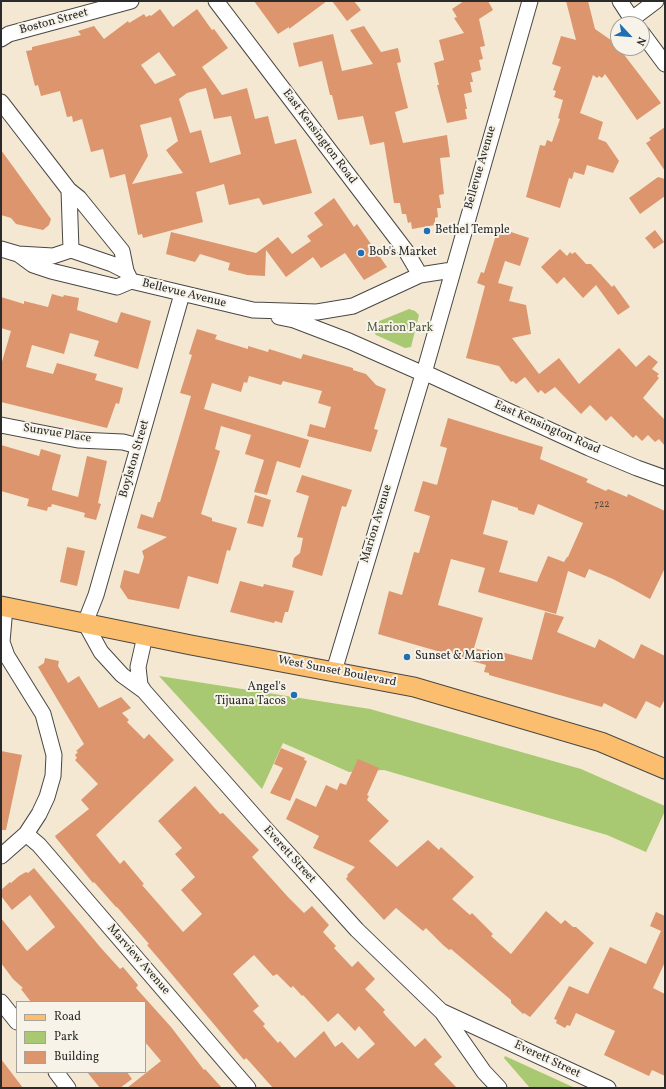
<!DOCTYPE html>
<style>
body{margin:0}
#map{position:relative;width:666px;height:1089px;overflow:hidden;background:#f4e8d3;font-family:Vollkorn,serif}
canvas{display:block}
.frame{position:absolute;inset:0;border:2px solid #2b2b2b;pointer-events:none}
.legend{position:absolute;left:16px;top:1001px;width:130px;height:72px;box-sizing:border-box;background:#f7f3e8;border:1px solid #a5a39c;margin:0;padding:5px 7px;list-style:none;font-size:12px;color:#2b2b2b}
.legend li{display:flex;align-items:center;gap:8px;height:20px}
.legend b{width:20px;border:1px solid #a5a39c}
.north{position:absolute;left:610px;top:16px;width:40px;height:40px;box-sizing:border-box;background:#f7f3e8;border:1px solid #a5a39c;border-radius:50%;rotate:116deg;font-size:11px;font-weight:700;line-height:16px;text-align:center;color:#2b2b2b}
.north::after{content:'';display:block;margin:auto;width:14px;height:18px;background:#1f6fb2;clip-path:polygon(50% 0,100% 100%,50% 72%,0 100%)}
</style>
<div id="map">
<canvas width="666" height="1089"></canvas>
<div class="frame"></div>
<ul class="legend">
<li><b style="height:5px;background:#fbbe6e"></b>Road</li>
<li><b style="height:11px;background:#a8c871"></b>Park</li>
<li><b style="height:11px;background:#dc956d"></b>Building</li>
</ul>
<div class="north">N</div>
</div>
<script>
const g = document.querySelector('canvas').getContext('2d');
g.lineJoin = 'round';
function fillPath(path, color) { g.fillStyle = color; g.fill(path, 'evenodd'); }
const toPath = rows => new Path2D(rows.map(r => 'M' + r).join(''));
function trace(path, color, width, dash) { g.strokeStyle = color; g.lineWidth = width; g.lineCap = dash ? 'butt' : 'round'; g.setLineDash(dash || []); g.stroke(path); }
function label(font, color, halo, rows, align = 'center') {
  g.font = font + ' Vollkorn,serif'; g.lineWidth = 4; g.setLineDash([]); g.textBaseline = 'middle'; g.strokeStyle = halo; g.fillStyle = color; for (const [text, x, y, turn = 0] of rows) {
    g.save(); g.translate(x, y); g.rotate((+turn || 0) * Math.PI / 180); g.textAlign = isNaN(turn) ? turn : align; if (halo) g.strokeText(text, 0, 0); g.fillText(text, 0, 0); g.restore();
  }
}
const green = toPath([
 [409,309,415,311,419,315,411,347,405,348,376,335,373,330,377,322],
 [159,676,370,709,581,769,665,806,665,811,646,852,607,835,384,770,349,772,283,743,262,789],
 [505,1056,575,1088,530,1088,504,1058]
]);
const building = toPath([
 [254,1,327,1,289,29,289,27,278,34],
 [332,1,354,1,361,10,347,21],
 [464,1,488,1,493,10,479,19,485,46,480,47,483,59,479,60,481,70,471,73,473,82,470,82,472,92,464,94,467,109,465,109,467,119,447,123,437,85,439,85,434,63,444,60,439,40,464,33,454,18,457,17,452,9],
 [566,1,588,1,595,29,618,45,618,48,624,49,622,52,661,103,637,120,605,74,602,78,599,76,597,78,593,75,580,113,603,122,598,139,606,142,619,161,613,173,587,165,584,175,574,172,572,179,569,178,560,208,526,197,540,145,545,146,547,140,552,142,560,119,558,118,563,100,554,97,556,91,553,90,561,67,552,64,561,36,576,40],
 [160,9,173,27,197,9,212,30,214,29,228,48,202,67,222,95,247,88,255,119,268,116,275,144,296,139,312,193,263,205,259,198,229,205,224,184,196,192,203,222,143,238,142,234,138,235,125,174,110,178,103,149,91,152,82,119,73,122,72,116,67,117,60,91,41,96,38,85,35,86,26,51,32,50,32,47,81,35,78,31,94,26,104,39,128,21,129,23,144,14,146,17,150,15,151,16],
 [159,52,176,75,155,84,141,65],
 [206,88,214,119,231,116,241,154,210,163,201,130,190,133,179,99,187,93],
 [171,117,178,141,166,150,183,173,132,184,148,156,140,125],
 [364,26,381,52,398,48,401,62,397,63,408,108,395,112,403,143,447,135,450,157,440,158,444,194,439,195,441,208,437,208,438,217,435,218,435,225,412,229,411,222,408,223,406,214,402,214,400,203,394,203,384,142,370,145,363,116,338,120,332,95,330,95,322,61,299,67,293,43,333,34,342,71,373,64,350,30],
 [665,127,665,171,646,143,651,140,649,138],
 [1,150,51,219,49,225,43,230,16,224,11,218,1,215],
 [658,177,665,179,665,196,640,214,629,198],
 [334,198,354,227,357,224,387,267,364,280,345,253,321,268,313,257,286,277,266,250,265,276,247,275,228,270,230,263,200,254,195,262,166,254,171,232,256,253,278,237,292,254,311,241,307,236,323,225,314,213],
 [502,229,529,238,520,266,505,261,498,283,513,287,509,301,526,305,531,334,512,338,539,374,559,358,579,384,619,348,636,367,649,355,658,362,652,369,659,374,657,376,659,378,643,398,665,420,665,446,659,439,655,442,648,435,642,441,636,435,633,438,611,416,606,421,590,405,581,414,555,387,545,394,541,390,538,393,525,377,516,384,513,381,511,382,499,366,466,358,485,286,477,283,481,272,484,273,497,232,500,233],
 [655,230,664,242,654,249,645,238],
 [560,249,567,256,570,252,572,254,575,252,586,264,591,264,612,287,614,285,630,307,618,315,596,285,583,298,564,277,557,284,541,267],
 [52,294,63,297,64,295,79,298,77,310,117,323,121,312,151,321,138,369,94,356,99,341,70,333,64,354,32,345,26,367,53,374,57,363,97,374,95,380,123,388,119,404,116,403,107,428,1,402,1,365,11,331,1,328,1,297,24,304,24,301,48,307],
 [197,329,217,335,215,339,248,349,248,346,268,352,269,349,301,359,303,354,353,368,353,370,366,374,376,385,386,389,374,429,378,430,371,452,307,436,310,424,325,428,331,407,318,403,322,391,283,381,281,385,249,376,247,383,244,382,241,392,212,383,204,409,309,440,300,468,277,461,267,495,254,492,264,460,245,454,251,435,221,426,215,449,220,451,201,514,212,518,212,521,237,528,230,551,227,550,218,584,188,576,179,609,128,599,120,587,124,570,139,574,144,557,142,551,167,537,137,528,141,514,153,518,158,502,160,502,191,396,180,393,192,355,189,354],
 [448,418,543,447,540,459,588,479,586,482,606,491,608,489,627,497,628,494,665,511,665,568,650,599,613,579,589,569,585,578,568,571,556,614,478,592,485,568,451,559,438,605,483,618,474,648,500,655,501,652,532,660,545,612,564,617,557,632,595,648,599,639,634,659,641,644,665,656,665,699,660,708,646,701,636,719,604,703,602,707,489,675,489,673,484,672,486,665,378,634,389,591,402,595,414,552,419,553,430,516,414,511,423,481,437,485,447,448,440,446],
 [492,500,518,508,518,510,534,515,538,504,583,523,568,557,567,557,564,562,548,556,537,582,499,572,508,541,483,534],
 [1,445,39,456,41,449,61,455,52,488,52,490,78,497,87,456,107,461,98,503,101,504,96,520,84,517,85,513,52,504,51,507,48,507,47,511,27,506,29,499,1,491],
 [302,475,352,490,346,507,342,506,322,576,292,567,294,558,300,553,303,538,297,537,309,496,296,492],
 [255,495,271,500,263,527,247,523],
 [67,547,85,551,77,586,60,582],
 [240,581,263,587,264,584,294,591,288,612,285,612,282,623,275,621,274,623,230,612],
 [45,658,59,661,58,666,68,683,79,676,99,708,121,697,131,708,122,713,129,720,127,722,144,739,149,734,174,760,96,835,120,864,124,860,144,884,142,885,183,932,202,914,181,890,195,877,175,854,182,848,158,821,195,786,220,814,223,813,259,850,252,857,288,897,304,913,312,906,329,925,323,932,336,946,334,948,352,967,358,961,375,979,365,989,385,1010,383,1012,386,1016,415,1047,425,1038,442,1057,434,1064,457,1088,273,1088,249,1061,246,1058,244,1060,159,959,147,945,149,944,117,907,116,907,94,882,93,883,56,838,55,836,89,809,81,800,98,784,75,760,77,758,75,755,78,752,76,751,84,744,38,667,44,663],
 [254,955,273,976,277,974,291,988,293,986,302,996,303,995,328,1022,338,1013,355,1031,359,1026,375,1044,358,1059,342,1042,335,1047,324,1031,295,1058,280,1041,278,1043,263,1026,265,1024,253,1011,259,1006,233,974],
 [281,748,305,758,304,760,307,761,290,801,270,793,283,768,274,764],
 [1,751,22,755,6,830,1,830],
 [358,759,379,768,367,795,369,796,367,800,389,821,369,841,397,867,428,840,439,850,441,847,474,877,452,899,470,915,472,913,493,934,491,936,511,954,546,911,561,924,565,920,573,927,576,927,594,943,530,1017,524,1013,523,1014,511,1003,511,1000,451,949,449,950,443,945,426,928,423,931,396,908,384,920,346,879,348,876,347,875,355,867,313,848,319,836,286,819,296,798,316,807,326,785,337,790,340,783,346,785],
 [34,868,101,948,120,969,123,967,138,985,136,988,171,1027,204,1070,205,1069,222,1088,127,1088,161,1061,145,1042,145,1002,31,1002,21,989,23,988,13,979,1,963,1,918,27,951,55,927,30,895,12,910,1,896,1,890,10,882,11,883,19,876,26,872,28,873],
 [656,912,665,916,665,962,653,988,665,994,665,1076,652,1070,649,1076,604,1055,615,1031,576,1013,570,1026,567,1025,565,1028,556,1023,557,1020,554,1019,569,986,588,994,610,947,646,964,661,931,650,926],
 [1,1059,23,1088,1,1088],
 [87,1072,127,1072,132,1079,120,1088,100,1088]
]);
const minor = toPath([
 [216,1,406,251,420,275],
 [620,1,635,24],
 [632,19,656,1],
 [642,33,665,64],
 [1,39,9,34,131,1],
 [1,102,69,190,79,198,122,251,126,271],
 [69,190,71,250],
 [1,249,18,254,53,256,71,250,112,264,126,271,129,277],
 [18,254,33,265,51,271,117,287,131,281,253,310,317,312,353,306,420,275,452,270],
 [279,317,294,320,349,341,417,371],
 [426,366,530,1],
 [430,375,589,448,637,468,665,478],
 [1,425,78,440,123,442,138,446],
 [145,636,138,667,140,685,144,691,264,827,357,930,442,1012,484,1072,499,1088],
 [334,671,422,378],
 [144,691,122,675,101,652,85,623,96,595,182,294],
 [26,834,39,845,248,1088],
 [1,856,26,834,39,814,47,797,53,776,54,755,43,714,7,656,2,642,5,607],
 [1,1002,17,1022],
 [443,1012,608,1088],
 [56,1072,68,1088]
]);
const major = toPath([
 [1,606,191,645,414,687,601,742,665,769]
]);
const markers = [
 [427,231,4,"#1f6fb2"],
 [361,253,4,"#1f6fb2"],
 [407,657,4,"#1f6fb2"],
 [294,695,4,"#1f6fb2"]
];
const numberNames = [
 ["722",602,505]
];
const streetNames = [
 ["Boston Street",54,22,-15],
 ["East Kensington Road",319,137,53],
 ["Bellevue Avenue",481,168,-74],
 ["Bellevue Avenue",184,294,14],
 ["East Kensington Road",547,428,24],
 ["Sunvue Place",57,434,9],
 ["Boylston Street",135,459,-74],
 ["Marion Avenue",377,524,-73],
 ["West Sunset Boulevard",337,672,11],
 ["Everett Street",289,855,48],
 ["Marview Avenue",138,960,49],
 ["Everett Street",547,1060,25]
];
const poiNames = [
 ["Bethel Temple",435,231],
 ["Bob's Market",369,253],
 ["Sunset & Marion",415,657],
 ["Angel's",286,688,"right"],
 ["Tijuana Tacos",286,702,"right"]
];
const parkNames = [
 ["Marion Park",400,329]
];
fillPath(green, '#a8c871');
fillPath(building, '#dc956d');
trace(minor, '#494744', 17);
trace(major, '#494744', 21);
trace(minor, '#fff', 15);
trace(major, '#fbbe6e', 19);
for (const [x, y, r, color] of markers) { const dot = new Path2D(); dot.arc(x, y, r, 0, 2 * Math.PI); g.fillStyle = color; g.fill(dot); trace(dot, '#f7f3e8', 1.5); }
label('10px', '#57463c', null, numberNames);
label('12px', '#2b2b2b', '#f7f3e8', streetNames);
label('12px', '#2b2b2b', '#f7f3e8', poiNames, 'left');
label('12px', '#505a40', '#f7f3e8', parkNames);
</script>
